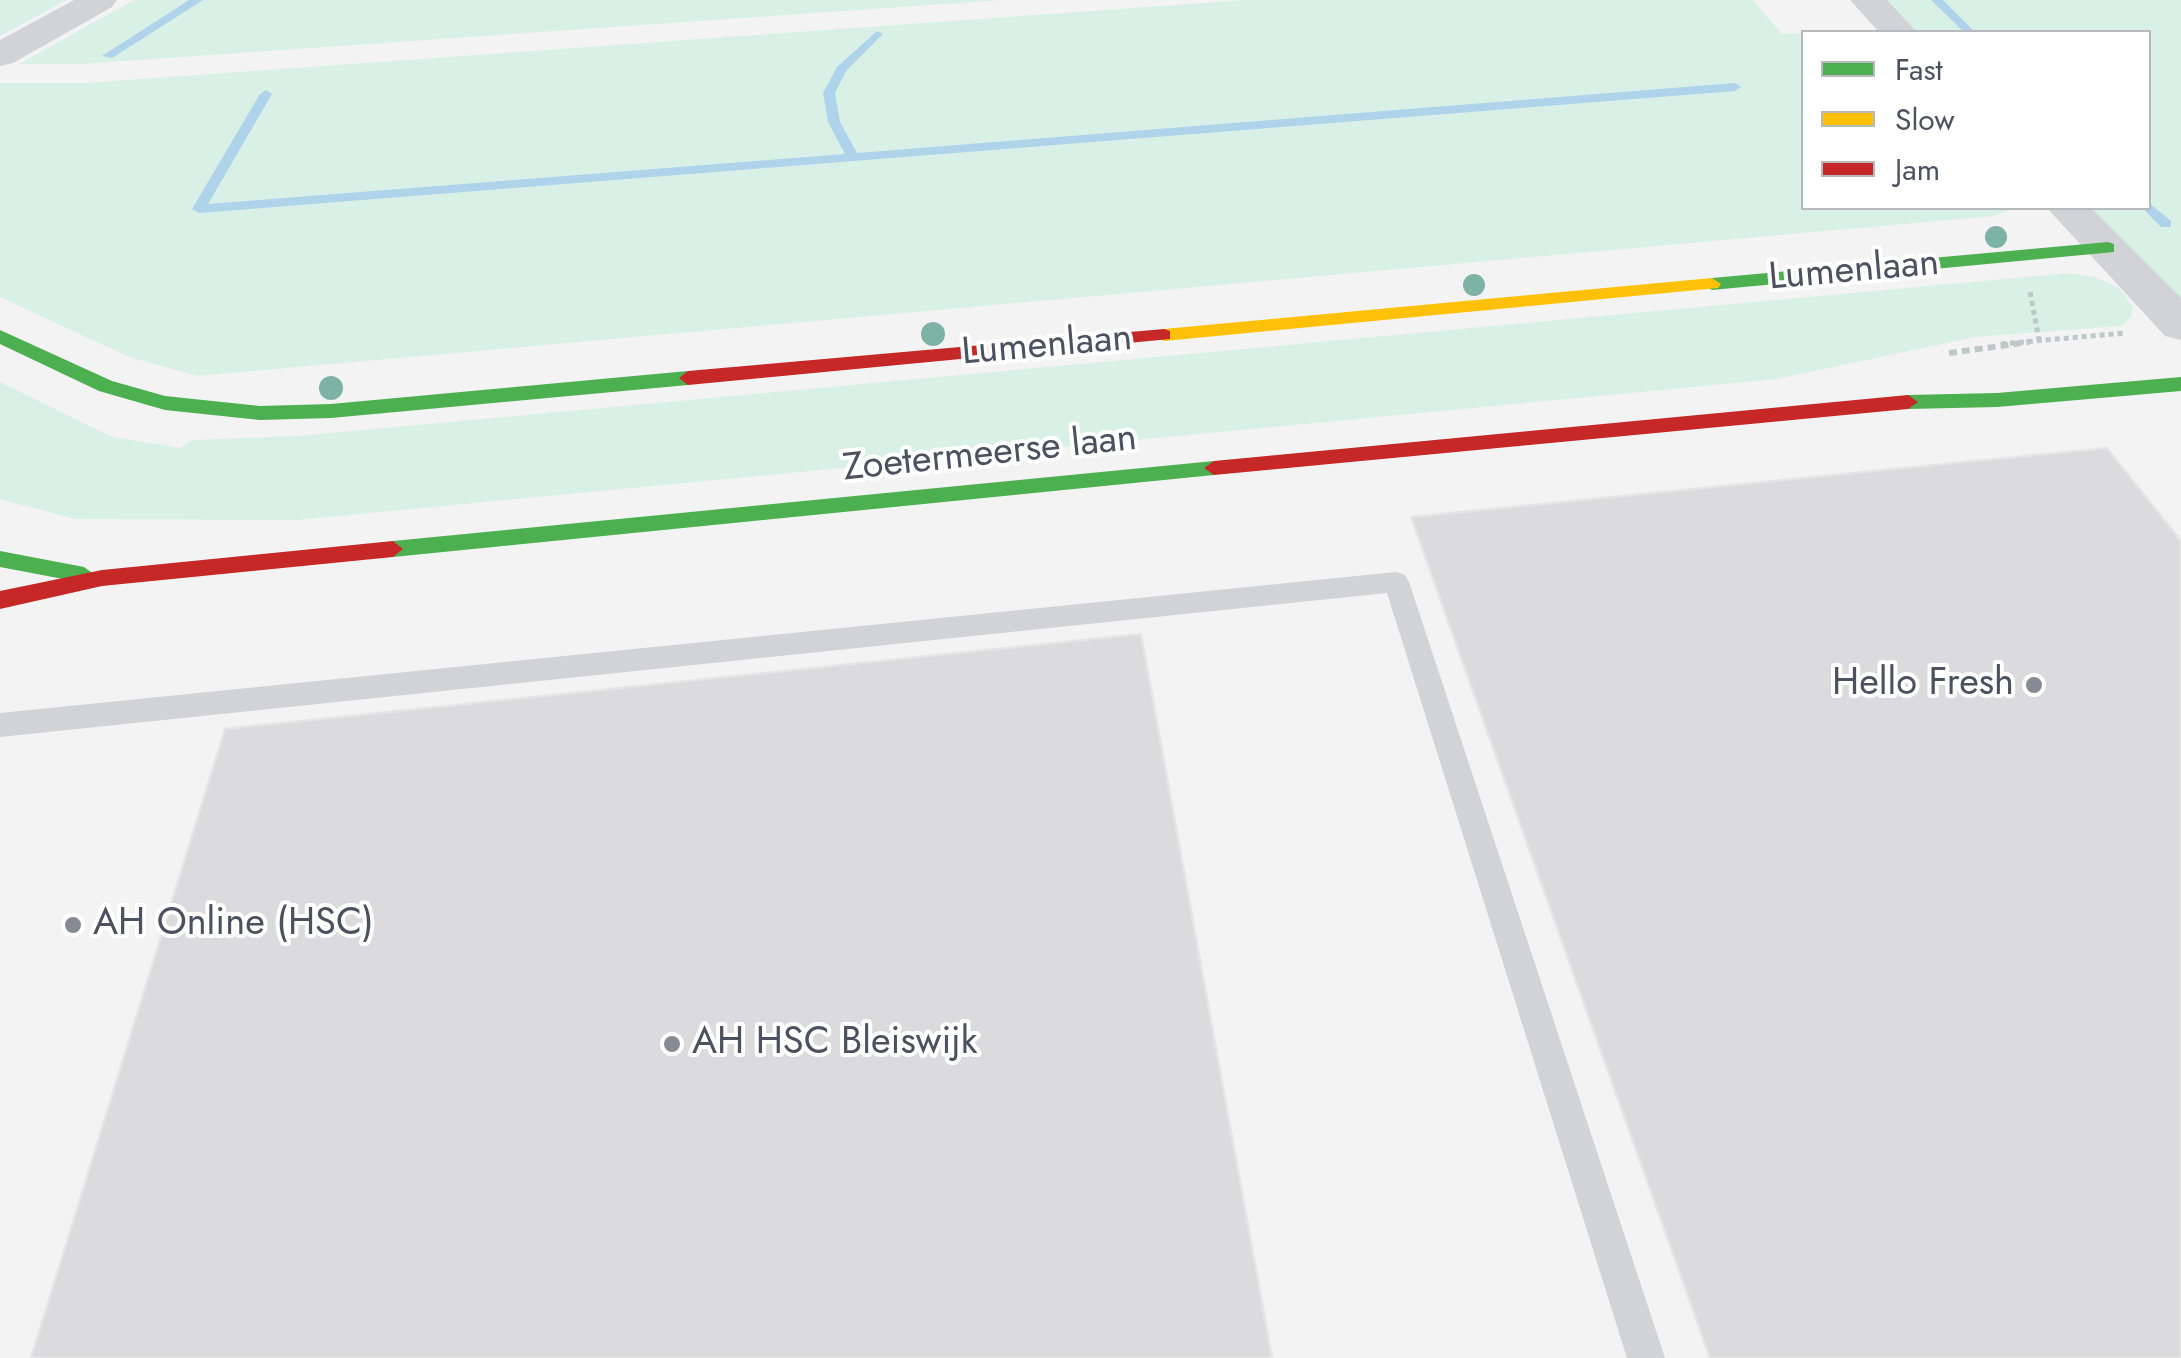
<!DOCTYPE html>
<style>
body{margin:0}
#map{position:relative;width:2181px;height:1358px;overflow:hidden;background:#f3f3f3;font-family:Jost,sans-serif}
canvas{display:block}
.legend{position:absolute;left:1801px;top:30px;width:350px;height:180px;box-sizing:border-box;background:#fff;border:2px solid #b7b9bf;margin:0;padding:12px 18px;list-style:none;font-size:30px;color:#4b515f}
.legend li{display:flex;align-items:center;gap:20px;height:50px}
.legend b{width:50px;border:2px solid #b7b9bf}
</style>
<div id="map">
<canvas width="2181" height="1358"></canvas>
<ul class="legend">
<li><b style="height:12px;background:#4caf50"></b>Fast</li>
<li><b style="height:12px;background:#ffc107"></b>Slow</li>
<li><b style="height:12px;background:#c62828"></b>Jam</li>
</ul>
</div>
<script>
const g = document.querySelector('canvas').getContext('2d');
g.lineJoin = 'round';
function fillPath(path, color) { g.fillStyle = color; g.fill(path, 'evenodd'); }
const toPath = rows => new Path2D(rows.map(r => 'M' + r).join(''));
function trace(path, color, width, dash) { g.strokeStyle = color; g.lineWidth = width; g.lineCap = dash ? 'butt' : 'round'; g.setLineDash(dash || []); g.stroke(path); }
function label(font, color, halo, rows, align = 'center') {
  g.font = font + ' Jost,sans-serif'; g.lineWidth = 8; g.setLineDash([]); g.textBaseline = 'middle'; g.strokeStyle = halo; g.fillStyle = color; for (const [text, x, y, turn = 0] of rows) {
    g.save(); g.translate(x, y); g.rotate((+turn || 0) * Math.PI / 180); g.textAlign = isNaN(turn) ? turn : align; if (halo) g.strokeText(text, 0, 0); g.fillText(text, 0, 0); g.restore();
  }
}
const green = toPath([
 [0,0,67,0,0,36],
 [134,0,1002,0,81,64,19,64],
 [1245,0,1753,0,1782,34,1804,33,1804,208,2013,208,1994,216,197,376,129,357,0,297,0,83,85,83],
 [1886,0,2181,0,2181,301,2089,208,2148,208,2148,32,1917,32],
 [2069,273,2095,277,2119,288,2133,307,2131,317,2121,326,1975,337,1777,379,296,520,75,519,0,499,0,382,112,437,180,448,193,440,297,436]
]);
const stream = toPath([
 [189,0,203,0,112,58,102,56,189,0],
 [1931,0,1943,0,1975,32,1964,32,1931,0],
 [877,31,883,34,846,71,835,93,840,122,857,153,1735,83,1741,87,1735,91,199,213,192,209,260,94,266,90,272,94,208,204,845,154,828,122,823,93,837,67,877,31],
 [2148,202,2171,221,2171,227,2161,227,2143,209,2148,208,2148,202]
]);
const building = toPath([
 [2107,448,2181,541,2181,1358,1710,1358,1411,517,2107,448],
 [1141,634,1272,1358,31,1358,225,729,1141,634]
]);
const pathFar1 = toPath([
 [2030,292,2039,340],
 [2001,344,2125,333]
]);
const path = toPath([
 [1949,353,2029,342]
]);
const lane = toPath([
 [1396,572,1405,575,1409,582,1665,1358,1627,1358,1387,593,0,737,0,713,1396,572]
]);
const street = toPath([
 [74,0,117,0,112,7,13,63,0,66,0,40,74,0],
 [1850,0,1887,0,1917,32,1879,32,1850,0],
 [2047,208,2091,208,2181,298,2181,340,2165,336,2047,208]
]);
const fast = toPath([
 [2108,242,2114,244,2114,252,1712,290,1703,284,1712,278,2108,242],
 [0,330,112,381,165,396,260,406,331,404,688,371,697,378,688,385,331,418,260,420,165,410,99,391,0,344,0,330],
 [2181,377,2181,391,1997,407,1908,409,1898,402,1908,395,1997,393,2181,377],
 [1214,461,1224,468,1214,475,393,557,383,549,393,541,1214,461],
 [0,551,84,567,95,575,84,583,0,567,0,551]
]);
const slow = toPath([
 [1712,278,1721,284,1718,288,1164,341,1155,335,1164,329,1712,278]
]);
const jam = toPath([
 [1164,329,1170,331,1170,339,688,385,679,378,688,371,1164,329],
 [1908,395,1918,402,1908,409,1214,475,1204,468,1214,461,1908,395],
 [393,541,403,549,393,557,102,586,0,609,0,591,102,570,393,541]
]);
const trees = [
 [1996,237,11],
 [1474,285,11],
 [933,334,12],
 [331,388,12]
];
const markers = [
 [2034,685,10,"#868a93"],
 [73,925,10,"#868a93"],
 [672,1044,10,"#868a93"]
];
const streetNames = [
 ["Lumenlaan",1854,272,-5],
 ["Lumenlaan",1047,347,-5],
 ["Zoetermeerse laan",990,455,-6]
];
const poiNames = [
 ["Hello Fresh",2014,685,"right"],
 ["AH Online (HSC)",93,925],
 ["AH HSC Bleiswijk",692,1044]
];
fillPath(green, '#d9f0e7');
fillPath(stream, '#b0d3ec');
fillPath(building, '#dbdbdd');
trace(building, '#e5e5e6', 2.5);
trace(pathFar1, '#bdc8c7', 5, [5, 4]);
trace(path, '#bdc8c7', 6, [8, 5]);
fillPath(lane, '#d2d3d6');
fillPath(street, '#d2d3d6');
fillPath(fast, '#4caf50');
fillPath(slow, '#ffc107');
fillPath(jam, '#c62828');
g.fillStyle = '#7db3a4';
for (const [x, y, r] of trees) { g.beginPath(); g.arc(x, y, r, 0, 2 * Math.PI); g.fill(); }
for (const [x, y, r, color] of markers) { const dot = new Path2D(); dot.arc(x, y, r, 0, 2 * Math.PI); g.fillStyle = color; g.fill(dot); trace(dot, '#fff', 4); }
label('38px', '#4b515f', '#fff', streetNames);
label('38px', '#4b515f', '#fff', poiNames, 'left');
</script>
